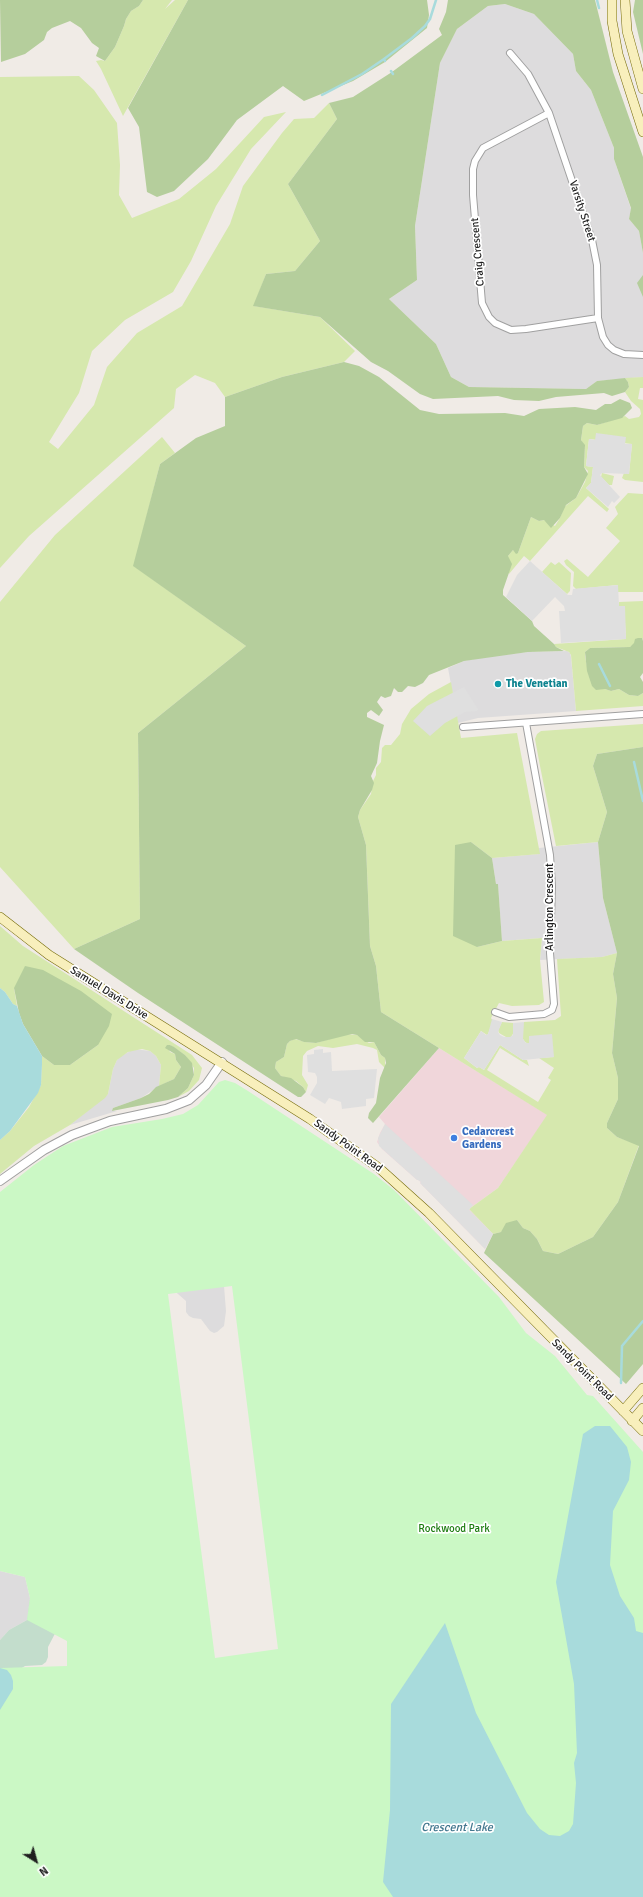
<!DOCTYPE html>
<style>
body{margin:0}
#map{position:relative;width:643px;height:1897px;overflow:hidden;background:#f0ebe6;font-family:Signika,sans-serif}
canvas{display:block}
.north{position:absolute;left:16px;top:1841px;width:40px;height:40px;-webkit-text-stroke:3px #fff;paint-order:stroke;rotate:143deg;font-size:11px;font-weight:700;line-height:16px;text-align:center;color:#1f1f1f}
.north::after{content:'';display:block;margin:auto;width:14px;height:18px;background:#1f1f1f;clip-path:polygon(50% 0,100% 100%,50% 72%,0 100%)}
</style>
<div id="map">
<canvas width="643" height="1897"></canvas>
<div class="north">N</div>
</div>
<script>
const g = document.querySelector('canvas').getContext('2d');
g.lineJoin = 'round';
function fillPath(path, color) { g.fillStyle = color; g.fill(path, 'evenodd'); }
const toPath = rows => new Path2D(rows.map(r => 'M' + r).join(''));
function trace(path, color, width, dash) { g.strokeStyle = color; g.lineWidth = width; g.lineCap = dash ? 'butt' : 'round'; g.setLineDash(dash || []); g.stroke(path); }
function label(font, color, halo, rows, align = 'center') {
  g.font = font + ' Signika,sans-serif'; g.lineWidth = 3.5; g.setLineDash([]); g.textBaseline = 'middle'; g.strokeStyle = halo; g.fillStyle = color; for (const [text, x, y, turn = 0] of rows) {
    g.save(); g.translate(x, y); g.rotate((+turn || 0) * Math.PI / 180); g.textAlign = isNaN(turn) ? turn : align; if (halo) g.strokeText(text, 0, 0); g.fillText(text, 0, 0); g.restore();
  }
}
const residential = toPath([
 [505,4,534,14,573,54,576,71,591,90,614,148,614,159,631,209,629,219,639,231,643,253,643,377,597,381,586,389,469,387,451,377,436,344,389,299,417,280,415,226,440,63,457,29,488,6],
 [567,651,570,653,571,657,576,711,478,718,458,723,448,668,464,661,484,657,528,652],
 [598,842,603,898,617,953,602,957,540,960,542,938,502,941,498,885,496,884,492,858,539,854,539,848],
 [134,1049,150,1051,156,1056,161,1065,159,1086,141,1098,113,1108,113,1111,117,1111,70,1125,108,1094,113,1069,117,1060,119,1057],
 [224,1286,226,1311,224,1326,217,1332,214,1333,210,1331,201,1319,193,1318,189,1316,186,1312,186,1301,170,1287],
 [0,1571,25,1577,30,1598,27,1620,9,1630,0,1640]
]);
const commercial = toPath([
 [439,1048,548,1115,498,1188,469,1209,493,1234,485,1249,420,1183,421,1182,418,1180,417,1180,382,1149,377,1142,380,1133,385,1124,379,1117]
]);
const grass = toPath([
 [143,0,172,0,165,9,175,0,188,0,123,116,101,69,96,61,101,60,105,61,115,47,124,26,126,19,131,11,139,6],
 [79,76,94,90,117,123,120,165,119,195,132,218,179,199,216,169,264,117,286,112,251,149,216,206,191,261,173,292,125,320,92,351,79,393,49,442,58,449,94,405,107,367,137,333,182,306,230,224,243,186,282,133,294,119,314,118,329,103,337,119,288,184,320,241,295,271,266,274,254,306,320,317,355,351,344,362,282,377,225,397,215,383,195,375,176,389,174,408,29,536,0,568,0,77],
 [643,377,643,388,640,388,638,399,643,400,643,482,625,480,622,478,624,473,629,474,632,444,589,439,586,466,593,467,591,483,586,488,609,509,607,512,588,496,530,561,524,556,509,574,508,556,513,550,518,553,531,517,539,521,544,520,555,526,560,518,564,507,576,498,585,482,588,471,584,467,585,447,581,440,583,426,587,423,597,425,625,416,629,419,639,417,641,414,640,409,631,401,625,392,629,387,628,382,625,378],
 [162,437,175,453,160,464,134,566,246,646,138,733,140,919,74,949,0,867,0,602,55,535],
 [602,473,614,476,612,485,609,485,601,477],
 [628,493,643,494,643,592,618,592,618,585,576,589,573,586,574,572,566,565,564,561,567,559,588,577,620,541,606,528,618,514,615,507],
 [551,562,555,565,559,562,571,573,570,591,567,594,542,572],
 [643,601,643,641,642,638,630,647,590,648,585,652,585,656,589,676,605,689,611,691,619,689,629,695,638,696,643,693,643,706,576,711,571,655,569,652,556,647,554,644,626,639,624,606,619,606,619,602],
 [451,682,461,738,517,733,540,854,492,858,471,842,477,947,502,941,542,938,540,960,544,1002,539,1005,512,1006,499,1003,491,1018,493,1021,488,1034,487,1035,481,1031,464,1058,477,1068,479,1067,484,1070,500,1045,523,1060,527,1060,529,1066,500,1048,487,1070,538,1102,551,1080,548,1078,554,1068,539,1058,554,1057,525,1042,523,1039,522,1025,524,1022,555,1020,561,1016,557,959,602,957,617,953,613,974,617,998,612,1053,618,1078,618,1099,607,1123,607,1128,617,1137,639,1145,618,1202,593,1237,558,1254,543,1251,537,1239,530,1231,523,1228,517,1220,501,1232,493,1234,469,1209,498,1188,547,1115,381,1012,376,966,370,946,366,845,358,817,360,810,371,794,373,781,376,775,376,768,381,762,382,748,385,745,391,745,400,734,402,724,411,709,429,694],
 [643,724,643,747,597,754,593,766,607,812,598,842,556,846,540,766,535,739,537,734,541,731],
 [0,926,23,946,192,1055,202,1068,199,1080,189,1091,178,1097,188,1088,194,1075,194,1068,185,1055,170,1045,167,1046,170,1052,175,1054,176,1060,181,1067,174,1079,159,1086,161,1065,156,1056,150,1051,142,1049,128,1052,117,1060,113,1069,108,1094,105,1098,70,1125,34,1146,0,1174,0,1140,10,1131,29,1107,41,1085,42,1056,54,1065,70,1065,98,1045,14,988,17,1006,13,1004,5,992,0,988],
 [502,1022,513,1023,514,1032,511,1037,506,1037,499,1033,498,1030],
 [346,1034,357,1035,369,1043,374,1042,381,1055,385,1058,385,1068,379,1062,377,1050,373,1048,357,1044,333,1048,318,1046,307,1051,303,1056,302,1075,308,1085,306,1092,303,1087,296,1081,281,1076,275,1068,276,1062,284,1057,287,1044,290,1041,295,1039,305,1042,316,1043]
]);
const forest = toPath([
 [0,0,143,0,139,6,131,11,126,19,124,26,115,47,105,61,96,56,99,48,92,43,81,28,70,21,52,28,47,32,44,40,25,54,1,62],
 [188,0,427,0,429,15,427,28,385,62,353,81,304,101,283,86,237,120,208,159,174,191,157,197,147,192,139,127,128,108],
 [448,0,595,0,613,72,643,157,643,253,639,231,629,219,631,208,614,159,614,148,591,90,576,71,573,54,534,14,505,4,488,6,457,29,440,63,415,226,417,280,389,299,436,344,451,377,469,387,586,389,597,381,625,378,628,382,629,387,625,392,612,396,604,393,556,397,539,401,514,400,498,396,433,399,420,394,388,371,371,362,320,317,253,306,266,274,295,271,320,241,288,184,337,119,329,103,353,97,392,72,442,35,439,29,446,12],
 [635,0,643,0,643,54,633,12],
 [643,275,643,297,637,283],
 [344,362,359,366,379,377,420,410,439,414,505,413,524,416,539,409,575,407,596,410,605,404,611,404,620,399,630,403,632,408,622,418,597,425,587,423,583,426,581,440,585,445,584,467,588,474,576,498,566,505,560,518,551,528,544,520,539,521,531,517,518,553,516,554,513,550,508,556,512,564,503,590,503,595,532,621,534,626,554,644,556,647,564,651,528,652,464,661,429,675,423,683,415,687,408,686,402,692,398,692,394,688,391,696,385,698,381,696,377,702,383,710,379,716,371,710,367,713,367,717,384,725,380,741,377,763,371,776,374,783,372,790,360,810,358,817,366,845,370,946,376,966,381,1012,439,1048,373,1123,368,1118,369,1113,376,1103,380,1078,386,1063,385,1058,381,1055,374,1042,365,1042,357,1035,352,1034,316,1043,304,1042,296,1039,290,1041,287,1044,284,1057,276,1062,275,1068,281,1076,291,1078,303,1087,306,1092,301,1097,298,1097,138,993,74,949,140,919,138,733,246,646,133,566,160,464,196,438,225,426,225,397,282,377],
 [638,638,642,638,643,641,643,673,640,677,643,682,643,693,638,696,629,695,619,689,611,691,605,689,596,690,592,686,587,671,585,652,590,648,630,647,634,643,635,639],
 [643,747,643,1364,626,1384,484,1253,493,1234,501,1232,506,1223,517,1220,523,1228,530,1231,537,1239,543,1251,558,1254,593,1237,618,1202,639,1146,617,1137,607,1128,607,1123,618,1099,618,1078,612,1053,617,998,613,974,617,953,603,898,598,842,607,812,593,766,597,754],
 [471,842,492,858,496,884,498,884,502,941,477,947,453,936,455,845],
 [25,966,43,970,81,991,112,1014,109,1026,98,1045,70,1065,54,1065,42,1056,23,1024,19,1013,14,988],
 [167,1045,170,1045,174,1047,185,1055,192,1063,194,1075,188,1088,178,1097,168,1100,112,1111,113,1108,141,1098,149,1094,156,1087,174,1079,181,1067,176,1060,175,1054,165,1048]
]);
const wetland = toPath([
 [30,1598,60,1624,48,1647,48,1657,46,1662,42,1665,25,1666,17,1671,0,1668,0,1640,9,1630,27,1620]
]);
const park = toPath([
 [225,1080,235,1083,248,1091,374,1174,394,1190,499,1297,526,1333,555,1356,587,1395,593,1396,643,1452,643,1897,0,1897,0,1668,67,1666,67,1641,27,1620,30,1598,25,1577,0,1571,0,1192,34,1165,63,1146,112,1127,162,1119,183,1114,198,1105,219,1082],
 [232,1286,278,1649,215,1658,168,1294]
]);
const parking = toPath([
 [596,433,626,437,625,444,632,444,629,474,602,473,600,475,620,497,614,503,612,501,608,507,586,488,591,483,593,467,586,466,589,439,595,440],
 [530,561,568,595,572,595,573,589,618,585,619,606,625,606,626,639,561,643,559,611,565,611,564,606,555,597,532,621,506,597,517,575],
 [464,687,478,709,477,711,465,712,445,723,430,736,413,721,427,706],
 [492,1019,502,1022,498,1032,500,1035,504,1037,510,1037,513,1035,513,1023,524,1022,523,1039,526,1043,529,1043,529,1036,552,1034,554,1057,523,1060,500,1045,484,1070,479,1067,477,1068,464,1058,481,1031,486,1035,488,1034],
 [323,1049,323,1053,331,1052,332,1071,377,1069,374,1098,366,1099,366,1106,342,1109,341,1102,329,1098,325,1104,310,1095,317,1083,317,1077,315,1073,308,1072,307,1055,314,1054,314,1050],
 [385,1124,473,1205,469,1210,493,1234,485,1249,420,1183,421,1182,418,1180,417,1180,379,1146,378,1138]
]);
const water = toPath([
 [0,988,5,992,13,1004,17,1006,23,1024,42,1056,42,1064,41,1085,38,1093,10,1131,0,1140],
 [595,1426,610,1426,627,1447,631,1462,629,1480,613,1511,610,1565,620,1596,634,1618,636,1631,643,1633,643,1897,393,1897,383,1882,390,1810,391,1704,445,1623,476,1713,527,1813,540,1829,549,1835,560,1836,569,1831,573,1824,576,1783,574,1763,577,1753,574,1684,556,1582,583,1434],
 [0,1668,7,1670,11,1675,13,1681,13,1689,0,1710]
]);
const stream = toPath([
 [597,0,599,8],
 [385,61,384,59,412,38,425,26,430,19,436,0],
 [391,71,393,74],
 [322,95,362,74,384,59],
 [599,664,610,686],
 [634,762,643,801],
 [621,1383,622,1346,643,1321]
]);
const minor = toPath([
 [510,53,528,74,549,113,592,240,597,265,598,318,603,337,608,345,614,350,624,354,643,355],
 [549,113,483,148,475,161,473,169,473,195,482,303,489,317,495,323,511,330,526,329,598,318],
 [463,727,643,714],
 [495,1012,509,1017,544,1014,552,1010,554,1004,550,953,552,886,550,855,526,723]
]);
const tertiary = toPath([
 [0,1181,44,1150,72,1135,110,1121,166,1109,189,1100,206,1085,222,1062]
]);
const secondary = toPath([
 [612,0,612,21,618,54,643,132],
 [625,0,627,31,643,89],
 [0,917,49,955,310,1119,379,1168,429,1213,643,1431],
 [623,1411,643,1388],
 [632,1421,643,1408]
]);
const markers = [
 [498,684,4,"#0f9aa8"],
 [454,1138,4,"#3f7fe0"]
];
const streetNames = [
 ["Varsity Street",582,211,72],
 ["Craig Crescent",478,252,-95],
 ["Arlington Crescent",550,907,-90],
 ["Samuel Davis Drive",109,993,32],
 ["Sandy Point Road",348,1146,36],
 ["Sandy Point Road",582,1370,45]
];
const cultureNames = [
 ["The Venetian",506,684]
];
const shopNames = [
 ["Cedarcrest",462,1132],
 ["Gardens",462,1145]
];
const parkNames = [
 ["Rockwood Park",454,1529]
];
const waterNames = [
 ["Crescent Lake",457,1828]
];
fillPath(residential, '#dddcdd');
fillPath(commercial, '#f0d6da');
fillPath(grass, '#d6e8ae');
fillPath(forest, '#b5ce9c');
fillPath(wetland, '#c3ddcc');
fillPath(park, '#cbf8c5');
fillPath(parking, '#dfdfdf');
fillPath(water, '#a8dbdc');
trace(stream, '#a8dbdc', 2.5);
trace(minor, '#a0a0a0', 8);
trace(tertiary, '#a0a0a0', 10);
trace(secondary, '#756b08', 10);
trace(minor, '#fff', 6);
trace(tertiary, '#fff', 8);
trace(secondary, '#f8efbc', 9);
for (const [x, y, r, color] of markers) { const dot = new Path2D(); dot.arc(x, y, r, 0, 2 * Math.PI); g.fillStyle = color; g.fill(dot); trace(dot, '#fff', 1.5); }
label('11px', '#1f1f1f', '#fff', streetNames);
label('bold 11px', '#0d838f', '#fff', cultureNames, 'left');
label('bold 11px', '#366cbe', '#fff', shopNames, 'left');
label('11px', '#1c7c0f', '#fff', parkNames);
label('italic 12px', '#42778e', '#fff', waterNames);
</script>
